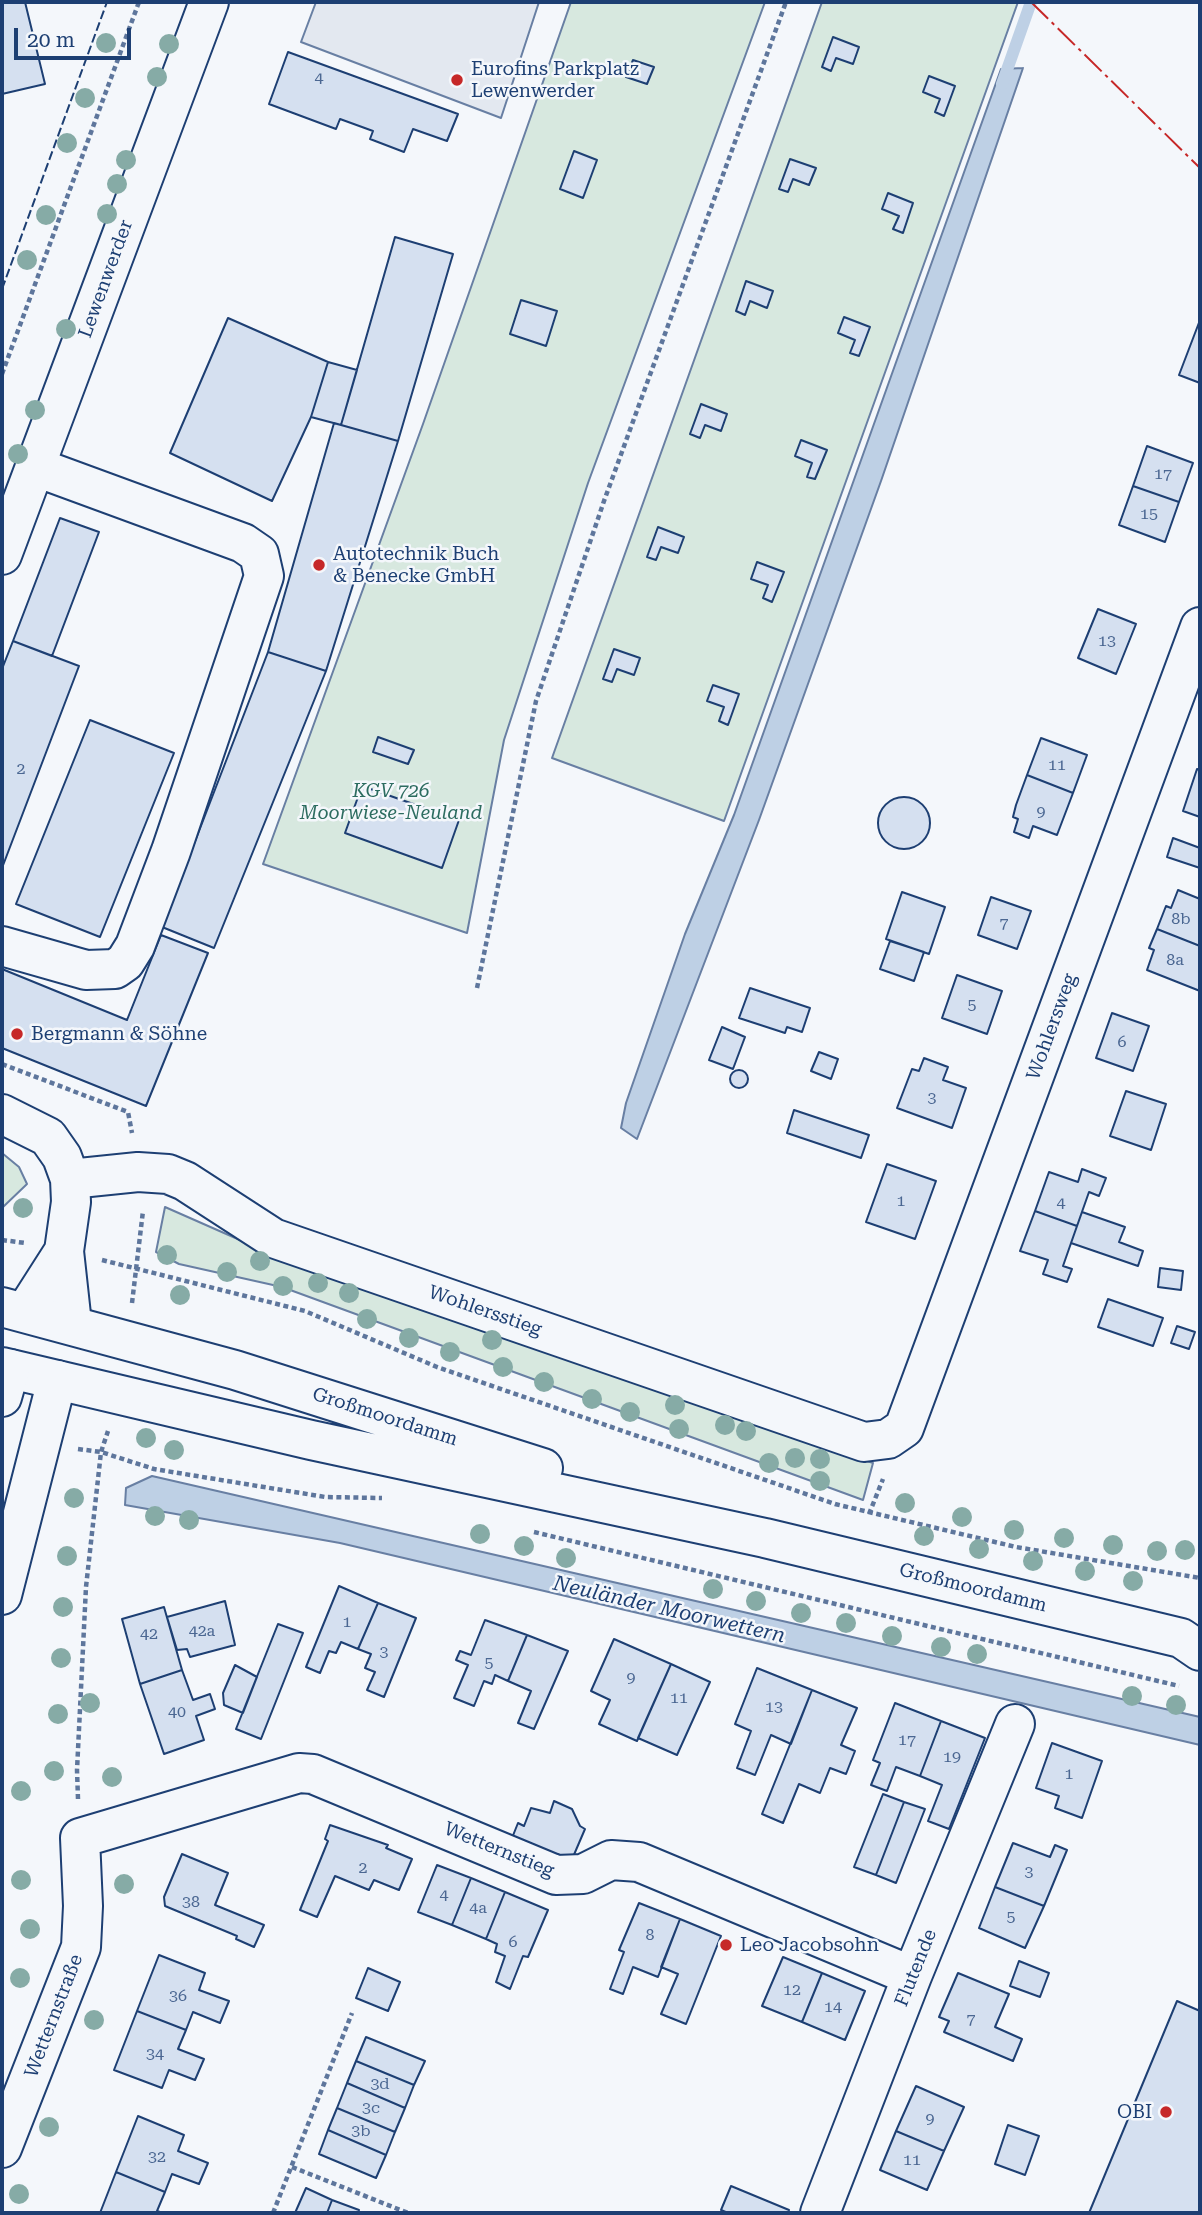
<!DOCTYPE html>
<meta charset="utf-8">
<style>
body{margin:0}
#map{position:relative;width:1202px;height:2215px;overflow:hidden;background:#f4f7fb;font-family:"Roboto Serif",serif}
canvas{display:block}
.frame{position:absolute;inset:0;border:4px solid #1d3f73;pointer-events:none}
.scale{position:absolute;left:14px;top:28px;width:117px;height:32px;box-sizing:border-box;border:4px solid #1d3f73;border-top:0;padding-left:9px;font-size:21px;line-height:24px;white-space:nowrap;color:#1d3f73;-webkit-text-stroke:5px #f4f7fb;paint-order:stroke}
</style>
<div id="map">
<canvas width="1202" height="2215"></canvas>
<div class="frame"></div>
<div class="scale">20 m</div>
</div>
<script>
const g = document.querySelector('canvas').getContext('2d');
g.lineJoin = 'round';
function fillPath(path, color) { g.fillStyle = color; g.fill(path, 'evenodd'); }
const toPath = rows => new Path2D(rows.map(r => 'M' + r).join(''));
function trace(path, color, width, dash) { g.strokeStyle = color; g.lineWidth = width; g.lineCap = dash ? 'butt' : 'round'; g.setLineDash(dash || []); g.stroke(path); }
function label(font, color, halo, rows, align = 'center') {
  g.font = font + ' "Roboto Serif",serif'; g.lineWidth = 5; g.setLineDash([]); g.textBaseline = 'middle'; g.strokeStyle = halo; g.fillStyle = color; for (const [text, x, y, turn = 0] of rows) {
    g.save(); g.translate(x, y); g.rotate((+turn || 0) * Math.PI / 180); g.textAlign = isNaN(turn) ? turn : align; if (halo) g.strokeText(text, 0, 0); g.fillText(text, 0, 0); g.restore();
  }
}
const green = toPath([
 [571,2,765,2,588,483,504,740,467,933,263,864,423,424,571,2],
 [822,2,1018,2,724,821,552,758,822,2],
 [2,1153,19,1167,27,1184,2,1208,2,1153],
 [165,1207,249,1244,873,1463,863,1500,282,1287,179,1264,156,1252,165,1207]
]);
const parking = toPath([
 [316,2,539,2,501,118,301,42,316,2]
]);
const water = toPath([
 [1023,68,881,481,759,820,637,1139,621,1128,626,1103,685,934,734,815,1001,69,1023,68],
 [152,1476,1200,1717,1200,1745,340,1543,125,1505,126,1488,152,1476]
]);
const stream = toPath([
 [1002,84,1031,2]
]);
const building = toPath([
 [25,2,45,84,2,94,2,3,25,2],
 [833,37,859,47,853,64,836,58,831,71,822,67,833,37],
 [288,52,458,114,447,141,413,129,404,152,370,139,373,131,340,119,336,129,269,104,288,52],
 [633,60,654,67,647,84,626,77,633,60],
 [929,76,955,86,944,116,935,112,940,99,923,92,929,76],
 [574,151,597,160,583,198,560,189,574,151],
 [790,159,816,168,809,185,793,179,788,192,779,189,790,159],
 [888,193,913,203,903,233,893,229,899,216,882,209,888,193],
 [395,237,453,254,398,441,341,425,395,237],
 [746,281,773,291,767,308,750,301,745,315,736,311,746,281],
 [521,300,557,311,546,346,510,334,521,300],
 [844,317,870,327,859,356,850,353,855,340,838,333,844,317],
 [228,318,328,362,311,417,272,501,170,453,228,318],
 [1200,320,1200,383,1179,375,1200,320],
 [328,362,357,370,341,425,311,417,328,362],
 [701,404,727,414,721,431,705,425,700,438,690,434,701,404],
 [334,423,398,441,326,671,268,652,334,423],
 [801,440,827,450,815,479,807,477,812,463,795,456,801,440],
 [1147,446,1193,463,1179,502,1133,486,1147,446],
 [1133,486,1179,502,1165,542,1119,525,1133,486],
 [60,518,99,532,52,656,13,641,60,518],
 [658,527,684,537,678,553,661,547,656,560,647,557,658,527],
 [757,562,784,572,772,602,763,598,768,585,751,579,757,562],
 [1098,609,1136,624,1116,674,1078,658,1098,609],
 [13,641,79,666,2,868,2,669,13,641],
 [614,649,640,658,634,675,617,669,612,682,603,679,614,649],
 [268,652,326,671,214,948,162,927,268,652],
 [713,685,739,694,728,725,719,721,724,707,707,701,713,685],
 [90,720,174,753,100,937,16,904,90,720],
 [378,737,414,750,408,764,373,752,378,737],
 [1041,738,1087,755,1073,793,1027,775,1041,738],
 [1197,769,1200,770,1200,817,1183,811,1197,769],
 [1027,775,1073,793,1057,835,1033,826,1029,838,1014,832,1018,819,1013,817,1016,805,1027,775],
 [362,786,459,820,442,868,345,833,362,786],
 '878 823a26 26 0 1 1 52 0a26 26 0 1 1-52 0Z',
 [1173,838,1200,848,1200,868,1167,857,1173,838],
 [1178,890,1200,899,1200,946,1157,929,1166,906,1171,908,1178,890],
 [902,892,945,907,929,954,886,939,902,892],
 [991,897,1031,911,1017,949,978,935,991,897],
 [1157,929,1200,946,1200,991,1147,970,1154,950,1149,948,1157,929],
 [161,935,208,953,146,1106,2,1048,2,969,127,1020,161,935],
 [890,941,924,952,914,981,880,969,890,941],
 [957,975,1002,991,987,1034,942,1018,957,975],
 [750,988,810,1008,802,1032,787,1027,785,1033,739,1018,750,988],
 [1112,1013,1149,1026,1133,1071,1096,1058,1112,1013],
 [722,1027,745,1037,733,1069,709,1060,722,1027],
 [819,1052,838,1059,831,1079,811,1071,819,1052],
 [924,1058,948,1067,943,1080,966,1088,952,1128,897,1108,912,1069,919,1071,924,1058],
 '730 1079a9 9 0 1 1 18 0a9 9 0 1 1-18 0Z',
 [1126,1091,1166,1104,1151,1150,1110,1136,1126,1091],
 [794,1110,869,1135,861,1158,787,1133,794,1110],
 [887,1164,936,1181,915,1239,866,1222,887,1164],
 [1082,1169,1106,1178,1099,1196,1089,1192,1077,1226,1035,1211,1049,1172,1078,1182,1082,1169],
 [1035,1211,1077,1226,1063,1266,1072,1269,1067,1282,1043,1274,1048,1260,1020,1251,1035,1211],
 [1082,1212,1125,1227,1119,1242,1143,1251,1138,1266,1071,1243,1082,1212],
 [1160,1268,1183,1271,1181,1290,1158,1287,1160,1268],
 [1108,1299,1163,1318,1153,1346,1098,1327,1108,1299],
 [1177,1326,1195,1332,1189,1349,1171,1343,1177,1326],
 [339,1586,378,1603,358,1649,341,1642,336,1653,329,1651,320,1673,306,1667,339,1586],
 [225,1601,235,1645,190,1657,187,1649,177,1650,167,1617,225,1601],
 [378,1603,416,1618,384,1697,367,1690,375,1672,365,1668,371,1654,358,1649,378,1603],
 [164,1607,182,1670,140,1684,122,1619,164,1607],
 [485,1620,527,1635,508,1681,495,1675,492,1684,484,1681,474,1706,454,1698,468,1665,456,1660,460,1651,471,1655,485,1620],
 [278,1624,303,1633,261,1739,236,1729,278,1624],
 [527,1635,568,1651,534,1729,518,1723,531,1691,508,1681,527,1635],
 [614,1639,671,1664,637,1741,599,1724,610,1700,591,1691,614,1639],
 [671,1664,710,1682,677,1755,638,1738,671,1664],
 [235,1665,257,1677,243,1713,224,1705,223,1693,235,1665],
 [757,1668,812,1690,791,1744,771,1735,755,1775,737,1768,751,1731,735,1724,757,1668],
 [182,1670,193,1700,210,1694,215,1709,196,1716,204,1740,164,1754,140,1684,182,1670],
 [812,1690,857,1708,841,1745,855,1751,846,1774,830,1768,820,1793,799,1784,783,1823,762,1814,812,1690],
 [895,1703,941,1721,920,1776,896,1767,887,1791,871,1785,880,1763,873,1760,895,1703],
 [941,1721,985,1738,949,1829,928,1821,942,1785,920,1776,941,1721],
 [1052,1743,1102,1761,1082,1818,1055,1808,1059,1796,1036,1788,1052,1743],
 [883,1794,904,1802,876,1875,854,1867,883,1794],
 [554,1801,572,1809,580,1826,585,1829,573,1857,559,1863,512,1838,518,1823,524,1826,531,1808,550,1813,554,1801],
 [904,1802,925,1809,896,1883,876,1875,904,1802],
 [330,1825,388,1845,386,1848,412,1859,399,1890,374,1880,369,1890,335,1876,317,1917,300,1910,328,1841,325,1839,330,1825],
 [1013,1843,1050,1857,1055,1845,1067,1850,1044,1906,995,1887,1013,1843],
 [182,1854,228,1873,215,1905,264,1925,254,1947,236,1939,237,1936,165,1906,164,1897,182,1854],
 [437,1865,471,1878,452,1925,418,1912,437,1865],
 [471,1878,505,1892,486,1939,452,1925,471,1878],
 [995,1887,1044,1906,1025,1948,979,1928,995,1887],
 [505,1892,548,1910,528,1957,523,1956,510,1989,496,1982,505,1956,495,1952,497,1944,486,1939,505,1892],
 [639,1903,680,1919,658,1977,633,1967,623,1994,610,1989,624,1952,619,1950,639,1903],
 [680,1919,721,1936,686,2024,661,2014,678,1974,661,1967,680,1919],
 [159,1955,205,1973,199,1990,229,2001,220,2023,193,2012,186,2030,137,2011,159,1955],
 [783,1957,822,1973,802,2022,762,2006,783,1957],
 [1019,1961,1049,1973,1040,1997,1010,1986,1019,1961],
 [368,1968,400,1982,388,2011,356,1998,368,1968],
 [822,1973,865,1991,845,2040,802,2022,822,1973],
 [958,1973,1009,1994,995,2027,1022,2039,1013,2061,944,2032,949,2021,939,2017,958,1973],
 [1177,2001,1200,2011,1200,2213,1089,2213,1177,2001],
 [137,2011,186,2030,178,2049,204,2059,195,2080,169,2070,162,2088,114,2070,137,2011],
 [366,2037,425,2061,414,2085,356,2061,366,2037],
 [356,2061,414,2085,405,2108,347,2083,356,2061],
 [347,2083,405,2108,395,2132,337,2108,347,2083],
 [916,2086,964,2107,944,2151,896,2131,916,2086],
 [337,2108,395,2132,386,2155,328,2130,337,2108],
 [138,2116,184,2135,178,2151,208,2163,199,2184,172,2174,165,2192,116,2172,138,2116],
 [1008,2125,1039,2136,1025,2175,995,2164,1008,2125],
 [328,2130,386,2155,376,2178,319,2154,328,2130],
 [896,2131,944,2151,927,2190,880,2170,896,2131],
 [116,2172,165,2192,157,2211,163,2213,100,2213,116,2172],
 [731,2186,789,2210,788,2213,728,2213,721,2210,731,2186],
 [306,2188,332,2200,327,2213,295,2213,306,2188],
 [332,2200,359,2210,358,2213,327,2213,332,2200]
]);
const path = toPath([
 [2,374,139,2],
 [477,988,536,701,604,501,786,2],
 [2,1064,128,1112,132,1133],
 [2,1240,25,1243],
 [102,1260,305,1311,437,1367,835,1504,1016,1547,1200,1578],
 [132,1303,143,1211],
 [78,1449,101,1452,154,1469,325,1497,382,1498],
 [869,1514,883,1479],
 [534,1532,1179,1686],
 [78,1799,77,1770,86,1587,101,1452,108,1431],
 [292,2167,408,2213],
 [273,2213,352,2013]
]);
const minor = toPath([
 [2,555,209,2],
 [2,946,86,970,115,969,125,962,135,946,171,851,264,576,259,554,243,543,36,467],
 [2,1114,48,1137,62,1157,70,1179,71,1202,64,1251,72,1324],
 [70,1179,138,1172,168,1174,185,1181,273,1238,864,1442,888,1439,904,1428,1200,627],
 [25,1312,64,1251],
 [2,2148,81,1947,83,1906,80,1838,299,1773,313,1774,556,1875,583,1874,611,1860,639,1862,912,1976],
 [820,2213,912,1976,1015,1724]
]);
const major = toPath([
 [2,1307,235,1370,543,1468],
 [2,1367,311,1440,765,1538,1181,1638,1200,1651]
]);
const highway = toPath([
 [2,1397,10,1369],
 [2,1595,57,1380]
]);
const fence = toPath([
 [2,289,107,2]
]);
const power = toPath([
 [1031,2,1200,168]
]);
const trees = [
 [106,43],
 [169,44],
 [157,77],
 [85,98],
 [67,143],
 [126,160],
 [117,184],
 [107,214],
 [46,215],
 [27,260],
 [66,329],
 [35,410],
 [18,454],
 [23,1208],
 [167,1255],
 [260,1261],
 [227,1272],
 [318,1283],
 [283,1286],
 [349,1293],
 [180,1295],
 [367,1319],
 [409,1338],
 [492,1340],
 [450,1352],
 [503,1367],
 [544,1382],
 [592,1399],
 [675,1405],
 [630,1412],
 [725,1425],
 [679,1429],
 [746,1431],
 [146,1438],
 [174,1450],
 [795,1458],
 [820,1459],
 [769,1463],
 [820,1481],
 [74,1498],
 [905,1503],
 [155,1516],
 [962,1517],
 [189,1520],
 [1014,1530],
 [480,1534],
 [924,1536],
 [1064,1538],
 [1113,1545],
 [524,1546],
 [979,1549],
 [1185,1550],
 [1157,1551],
 [67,1556],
 [566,1558],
 [1033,1561],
 [1085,1571],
 [1133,1581],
 [713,1589],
 [756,1601],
 [63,1607],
 [801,1613],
 [846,1623],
 [892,1636],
 [941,1647],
 [977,1654],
 [61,1658],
 [1132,1696],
 [90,1703],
 [1176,1705],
 [58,1714],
 [54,1771],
 [112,1777],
 [21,1791],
 [21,1880],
 [124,1884],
 [30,1929],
 [20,1978],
 [94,2020],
 [49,2127],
 [19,2194]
];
const markers = [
 [457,80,7,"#c62828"],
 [319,565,7,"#c62828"],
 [17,1034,7,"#c62828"],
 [726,1945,7,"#c62828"],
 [1166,2112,7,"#c62828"]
];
const numberNames = [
 ["4",319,78],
 ["17",1163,474],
 ["15",1149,514],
 ["13",1107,641],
 ["11",1057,765],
 ["2",21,769],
 ["9",1041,812],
 ["8b",1181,919],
 ["7",1004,923],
 ["8a",1175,960],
 ["5",972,1005],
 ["6",1122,1042],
 ["3",932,1098],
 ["1",901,1201],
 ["4",1061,1203],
 ["1",347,1622],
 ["42a",202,1631],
 ["42",149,1634],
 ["3",384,1652],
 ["5",489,1663],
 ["9",631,1678],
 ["11",679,1698],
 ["13",774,1707],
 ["40",177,1712],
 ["17",907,1740],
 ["19",952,1757],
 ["1",1069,1774],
 ["2",363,1868],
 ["3",1029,1872],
 ["4",444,1895],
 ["38",191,1902],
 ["4a",478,1908],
 ["5",1011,1917],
 ["8",650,1935],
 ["6",513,1942],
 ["12",792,1990],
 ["36",178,1996],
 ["14",833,2007],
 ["7",971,2019],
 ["34",155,2054],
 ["3d",380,2084],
 ["3c",371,2108],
 ["9",930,2119],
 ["3b",361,2131],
 ["32",157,2157],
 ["11",912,2160]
];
const poiNames = [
 ["Eurofins Parkplatz",471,69],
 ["Lewenwerder",471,91],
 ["Autotechnik Buch",333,554],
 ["& Benecke GmbH",333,576],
 ["Bergmann & Söhne",31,1034],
 ["Leo Jacobsohn",740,1945],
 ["OBI",1152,2112,"right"]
];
const streetNames = [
 ["Lewenwerder",106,279,-70],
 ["Wohlersweg",1052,1027,-70],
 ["Wohlersstieg",485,1311,19],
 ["Großmoordamm",385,1417,18],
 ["Großmoordamm",973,1588,14],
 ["Wetternstieg",499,1850,22],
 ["Flutende",916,1968,-68],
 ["Wetternstraße",54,2016,-69]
];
const parkNames = [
 ["KGV 726",391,791],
 ["Moorwiese-Neuland",391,813]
];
const waterNames = [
 ["Neuländer Moorwettern",669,1610,13]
];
fillPath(green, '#d7e8df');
trace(green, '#687fa3', 2);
fillPath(parking, '#e3e8f0');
trace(parking, '#687fa3', 2);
fillPath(water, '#bed0e5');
trace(water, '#687fa3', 2);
trace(stream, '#bed0e5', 12);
fillPath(building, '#d5e0f0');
trace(building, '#1d3f73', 2);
trace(minor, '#1d3f73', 42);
trace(major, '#1d3f73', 42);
trace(highway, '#1d3f73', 42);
trace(path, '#5e769c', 4.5, [5, 3.5]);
trace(minor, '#f4f7fb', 38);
trace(major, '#f4f7fb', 38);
trace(highway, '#f4f7fb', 38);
trace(fence, '#1d3f73', 2, [9, 3.5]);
trace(power, '#c62828', 2, [24, 5, 3.5, 5]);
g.fillStyle = '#86aba6';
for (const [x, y] of trees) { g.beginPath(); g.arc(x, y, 10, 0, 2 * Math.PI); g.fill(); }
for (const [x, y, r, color] of markers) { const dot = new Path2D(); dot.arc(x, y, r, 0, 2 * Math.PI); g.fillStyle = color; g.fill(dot); trace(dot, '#f4f7fb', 2.5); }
label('16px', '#4b6792', null, numberNames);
label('19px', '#1d3f73', '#f4f7fb', poiNames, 'left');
label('19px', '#1d3f73', '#f4f7fb', streetNames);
label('italic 19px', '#2c6c60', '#f4f7fb', parkNames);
label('italic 21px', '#1d3f73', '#f4f7fb', waterNames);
</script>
